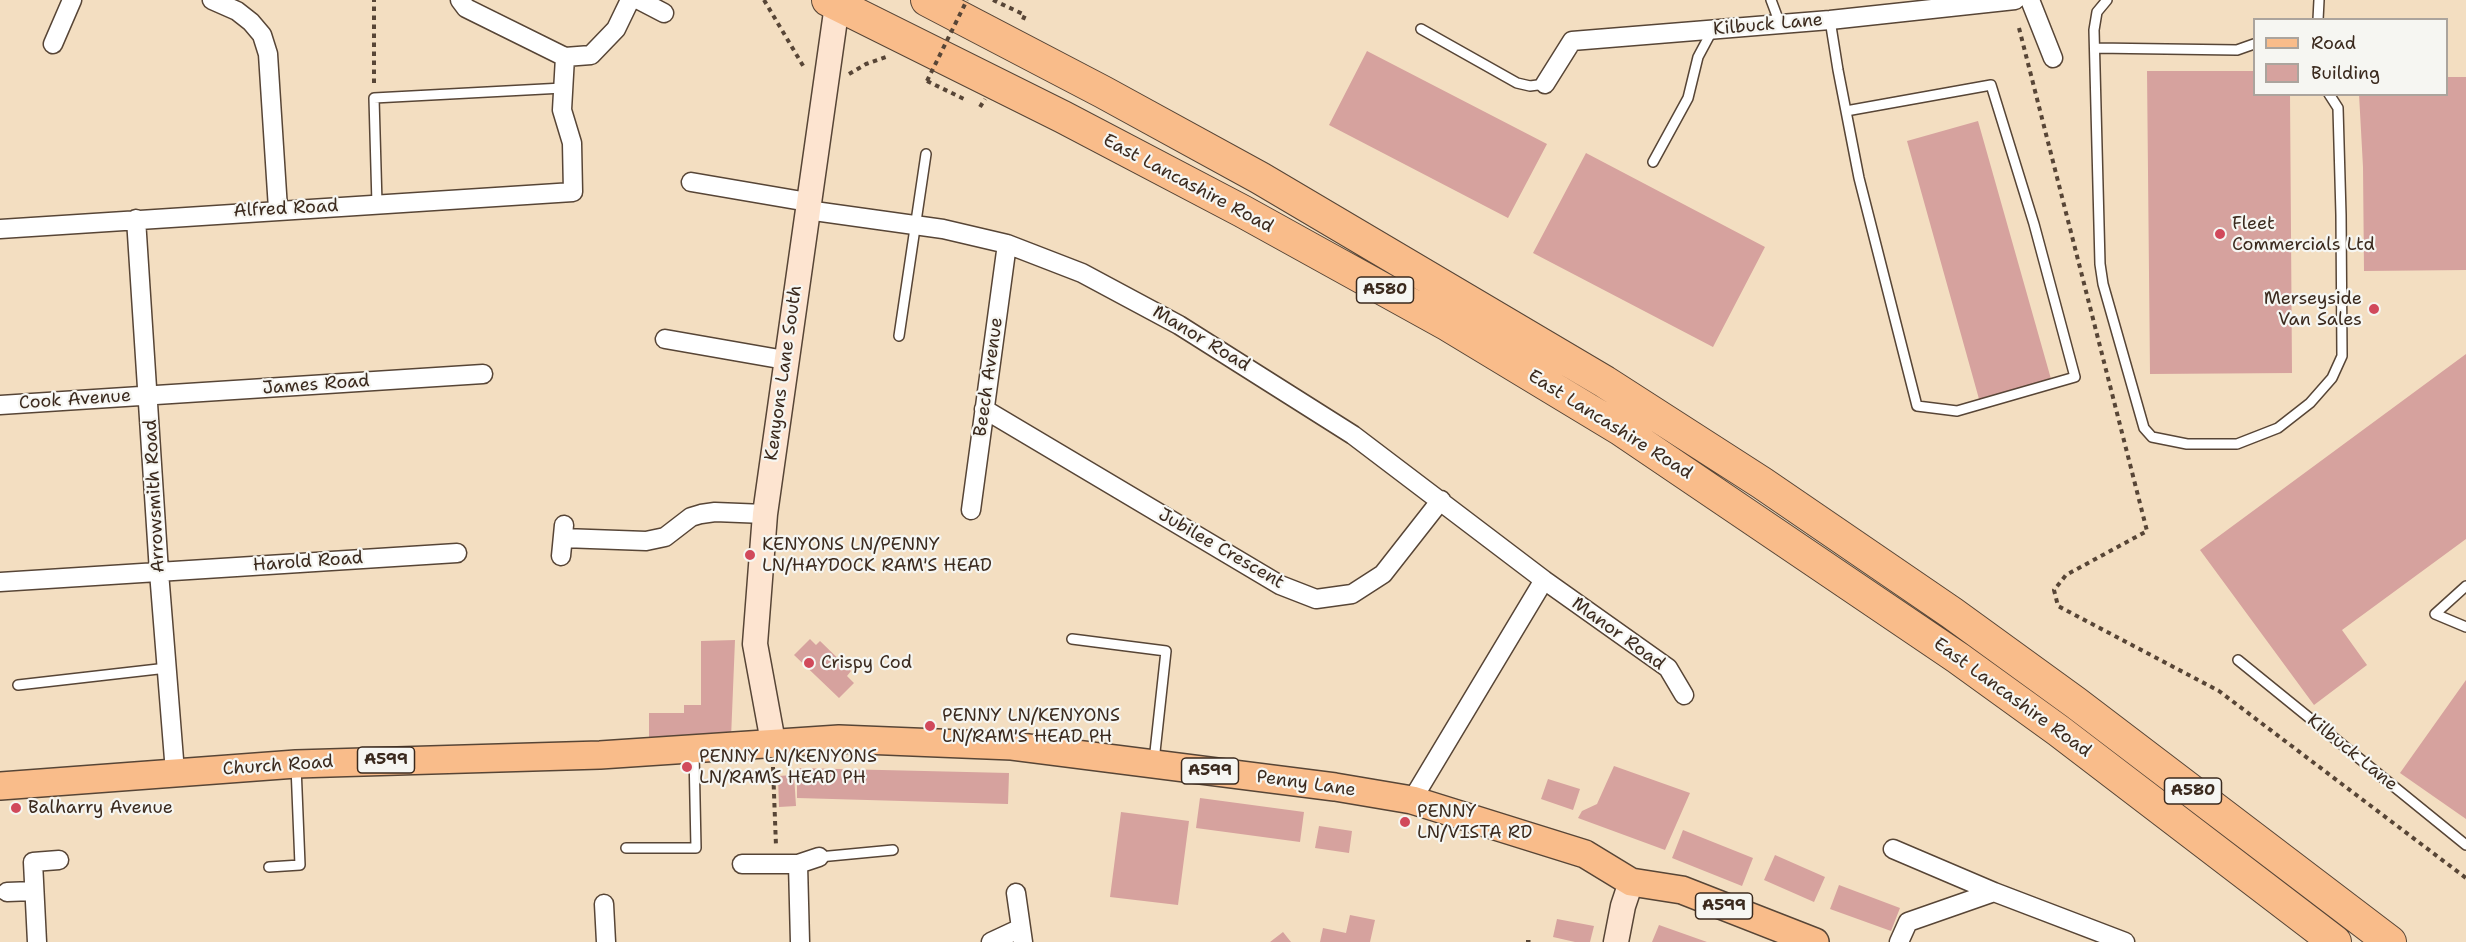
<!DOCTYPE html>
<style>
body{margin:0}
#map{position:relative;width:2466px;height:942px;overflow:hidden;background:#f3dec1;font-family:"Shantell Sans",sans-serif}
canvas{display:block}
.legend{position:absolute;left:2253px;top:18px;width:195px;height:78px;box-sizing:border-box;background:#f6f6f2;border:2px solid #aba49d;margin:0;padding:8px 10px;list-style:none;font-size:18px;color:#3b2a1e}
.legend li{display:flex;align-items:center;gap:12px;height:30px}
.legend b{width:30px;border:2px solid #aba49d}
</style>
<div id="map">
<canvas width="2466" height="942"></canvas>
<ul class="legend">
<li><b style="height:8px;background:#f9bc8a"></b>Road</li>
<li><b style="height:16px;background:#d6a29e"></b>Building</li>
</ul>
</div>
<script>
const g = document.querySelector('canvas').getContext('2d');
g.lineJoin = 'round';
function fillPath(path, color) { g.fillStyle = color; g.fill(path, 'evenodd'); }
const toPath = rows => new Path2D(rows.map(r => 'M' + r).join(''));
function trace(path, color, width, dash) { g.strokeStyle = color; g.lineWidth = width; g.lineCap = dash ? 'butt' : 'round'; g.setLineDash(dash || []); g.stroke(path); }
function label(font, color, halo, rows, align = 'center') {
  g.font = font + ' "Shantell Sans",sans-serif'; g.lineWidth = 4.5; g.setLineDash([]); g.textBaseline = 'middle'; g.strokeStyle = halo; g.fillStyle = color; for (const [text, x, y, turn = 0] of rows) {
    g.save(); g.translate(x, y); g.rotate((+turn || 0) * Math.PI / 180); g.textAlign = isNaN(turn) ? turn : align; if (halo) g.strokeText(text, 0, 0); g.fillText(text, 0, 0); g.restore();
  }
}
const building = toPath([
 [1367,51,1547,144,1508,218,1329,125],
 [2147,71,2254,71,2254,94,2290,94,2292,373,2150,374],
 [2446,77,2466,77,2466,270,2364,271,2363,167,2359,94,2446,94],
 [1978,121,2051,379,1979,399,1907,141],
 [1586,153,1765,247,1713,347,1533,253],
 [2466,354,2466,539,2342,630,2367,665,2314,705,2200,550],
 [810,639,816,645,820,641,851,671,847,676,854,683,839,698,794,655],
 [735,640,731,738,649,746,649,713,684,713,684,705,701,705,701,641],
 [2466,680,2466,819,2400,773],
 [1614,766,1690,793,1665,850,1578,818,1582,811,1597,804],
 [797,768,1009,773,1008,804,797,798],
 [794,775,796,806,779,807,778,776],
 [1548,779,1580,789,1573,810,1541,799],
 [1200,798,1304,812,1300,842,1196,828],
 [1121,812,1189,821,1178,905,1110,897],
 [1319,826,1352,831,1349,853,1315,848],
 [1683,830,1753,858,1742,886,1672,858],
 [1775,855,1825,877,1814,902,1764,880],
 [1839,885,1900,908,1891,931,1830,909],
 [1350,915,1375,920,1370,942,1320,942,1323,928,1346,933],
 [1557,919,1594,926,1590,942,1575,942,1553,937],
 [1659,925,1707,942,1652,942],
 [1283,932,1291,942,1270,942]
]);
const path = toPath([
 [764,0,805,69],
 [993,0,1025,15,1022,22],
 [2019,28,2147,531,2066,575,2054,590,2058,606,2219,691,2466,878],
 [849,74,866,64,886,57],
 [927,81,964,99],
 [374,83,374,0],
 [773,767,776,846],
 [1526,942,1534,942]
]);
const lane = toPath([
 [1771,0,1780,24],
 [2107,0,2097,12,2094,30,2100,264,2103,284,2144,428,2152,437,2187,444,2237,444,2278,428,2310,403,2332,378,2342,356,2341,215,2338,108,2329,94],
 [1830,20,1838,70,1859,178,1917,406,1957,411,2075,377,2034,224,1991,85,1846,111],
 [2318,20,2319,0],
 [1421,29,1517,83,1530,86,1545,84],
 [2095,48,2237,50,2254,44],
 [1653,162,1688,98,1698,57,1713,29],
 [377,204,374,98,563,88],
 [899,336,926,154],
 [2466,586,2435,614,2466,627],
 [1072,639,1166,651,1154,761],
 [2238,660,2466,845],
 [18,685,167,668],
 [626,848,696,848,694,752],
 [819,857,893,850],
 [269,867,300,865,296,766]
]);
const street = toPath([
 [212,0,237,11,251,22,262,35,268,54,278,209],
 [460,0,466,8,565,57,591,55,616,29,630,0],
 [639,0,664,13],
 [2030,0,2053,58],
 [53,44,72,0],
 [1545,84,1572,41,1830,20,2015,0],
 [691,182,808,202],
 [807,210,943,229,1007,244,1082,273,1179,325,1353,435,1544,580,1668,668,1684,695],
 [136,219,159,572,175,772],
 [0,229,573,192,572,143,562,110,565,57],
 [665,339,785,360],
 [0,405,483,374],
 [984,409,1280,585,1316,599,1352,594,1383,574,1441,500],
 [971,510,1007,244],
 [563,538,646,541,665,537,691,517,701,514,715,512,765,514],
 [561,556,564,525],
 [0,582,457,553],
 [1412,800,1544,580],
 [1893,849,1994,892,1908,922,1899,942],
 [742,864,798,864,819,857],
 [798,864,800,942],
 [7,892,34,891],
 [1994,892,2125,942],
 [1016,893,1021,928],
 [604,904,606,942],
 [37,942,33,862,59,860],
 [991,942,1021,928,1023,942]
]);
const secondary = toPath([
 [773,742,755,644,765,514,837,5],
 [1616,942,1623,906,1631,882]
]);
const primary = toPath([
 [0,786,296,764,600,755,839,739,1012,746,1335,787,1412,800,1585,854,1631,882,1682,890,1815,942]
]);
const highway = toPath([
 [828,0,1063,117,1242,211,1448,325,1620,429,1958,658,2059,731,2335,942],
 [927,0,1103,92,1260,178,1605,382,1762,483,1952,613,2076,703,2390,942]
]);
const pathBridge = toPath([
 [927,81,967,0],
 [980,107,985,99]
]);
const markers = [
 [2220,234,6,"#d1495b"],
 [2374,309,6,"#d1495b"],
 [750,555,6,"#d1495b"],
 [809,663,6,"#d1495b"],
 [930,726,6,"#d1495b"],
 [687,767,6,"#d1495b"],
 [16,808,6,"#d1495b"],
 [1405,822,6,"#d1495b"]
];
const shields = [
 [1385,290,57],
 [386,760,57],
 [1210,771,57],
 [2193,791,57],
 [1724,906,57]
];
const shieldNames = [
 ["A580",1385,290],
 ["A599",386,760],
 ["A599",1210,771],
 ["A580",2193,791],
 ["A599",1724,906]
];
const streetNames = [
 ["Kilbuck Lane",1768,25,-5],
 ["East Lancashire Road",1188,184,28],
 ["Alfred Road",286,209,-3],
 ["Manor Road",1201,339,31],
 ["Kenyons Lane South",784,373,-82],
 ["Beech Avenue",989,377,-82],
 ["James Road",316,385,-4],
 ["Cook Avenue",75,400,-4],
 ["East Lancashire Road",1610,425,32],
 ["Arrowsmith Road",155,496,-93],
 ["Jubilee Crescent",1221,549,30],
 ["Harold Road",308,562,-4],
 ["Manor Road",1618,634,36],
 ["East Lancashire Road",2012,698,36],
 ["Kilbuck Lane",2352,753,39],
 ["Church Road",278,766,-4],
 ["Penny Lane",1306,784,8]
];
const poiNames = [
 ["Fleet",2232,224],
 ["Commercials Ltd",2232,245],
 ["Merseyside",2362,299,"right"],
 ["Van Sales",2362,320,"right"],
 ["KENYONS LN/PENNY",762,545],
 ["LN/HAYDOCK RAM'S HEAD",762,566],
 ["Crispy Cod",821,663],
 ["PENNY LN/KENYONS",942,716],
 ["LN/RAM'S HEAD PH",942,737],
 ["PENNY LN/KENYONS",699,757],
 ["LN/RAMS HEAD PH",699,778],
 ["Balharry Avenue",28,808],
 ["PENNY",1417,812],
 ["LN/VISTA RD",1417,833]
];
fillPath(building, '#d6a29e');
trace(lane, '#574536', 12);
trace(street, '#574536', 21);
trace(secondary, '#574536', 27);
trace(primary, '#574536', 30);
trace(highway, '#574536', 34);
trace(path, '#574536', 4, [4.5, 4.5]);
trace(lane, '#fff', 9);
trace(street, '#fff', 18);
trace(secondary, '#fde4d0', 24);
trace(primary, '#f9bc8a', 27);
trace(highway, '#f9bc8a', 32);
trace(pathBridge, '#574536', 4, [4.5, 4.5]);
for (const [x, y, r, color] of markers) { const dot = new Path2D(); dot.arc(x, y, r, 0, 2 * Math.PI); g.fillStyle = color; g.fill(dot); trace(dot, '#f6f6f2', 2); }
for (const [x, y, w] of shields) { const box = new Path2D(); box.roundRect(x - w / 2, y - 13, w, 26, 4.5); g.fillStyle = '#f6f6f2'; g.fill(box); trace(box, '#3b2a1e', 1.5); }
label('bold 16px', '#3b2a1e', null, shieldNames);
label('18px', '#3b2a1e', '#f6f6f2', streetNames);
label('18px', '#3b2a1e', '#f6f6f2', poiNames, 'left');
</script>
